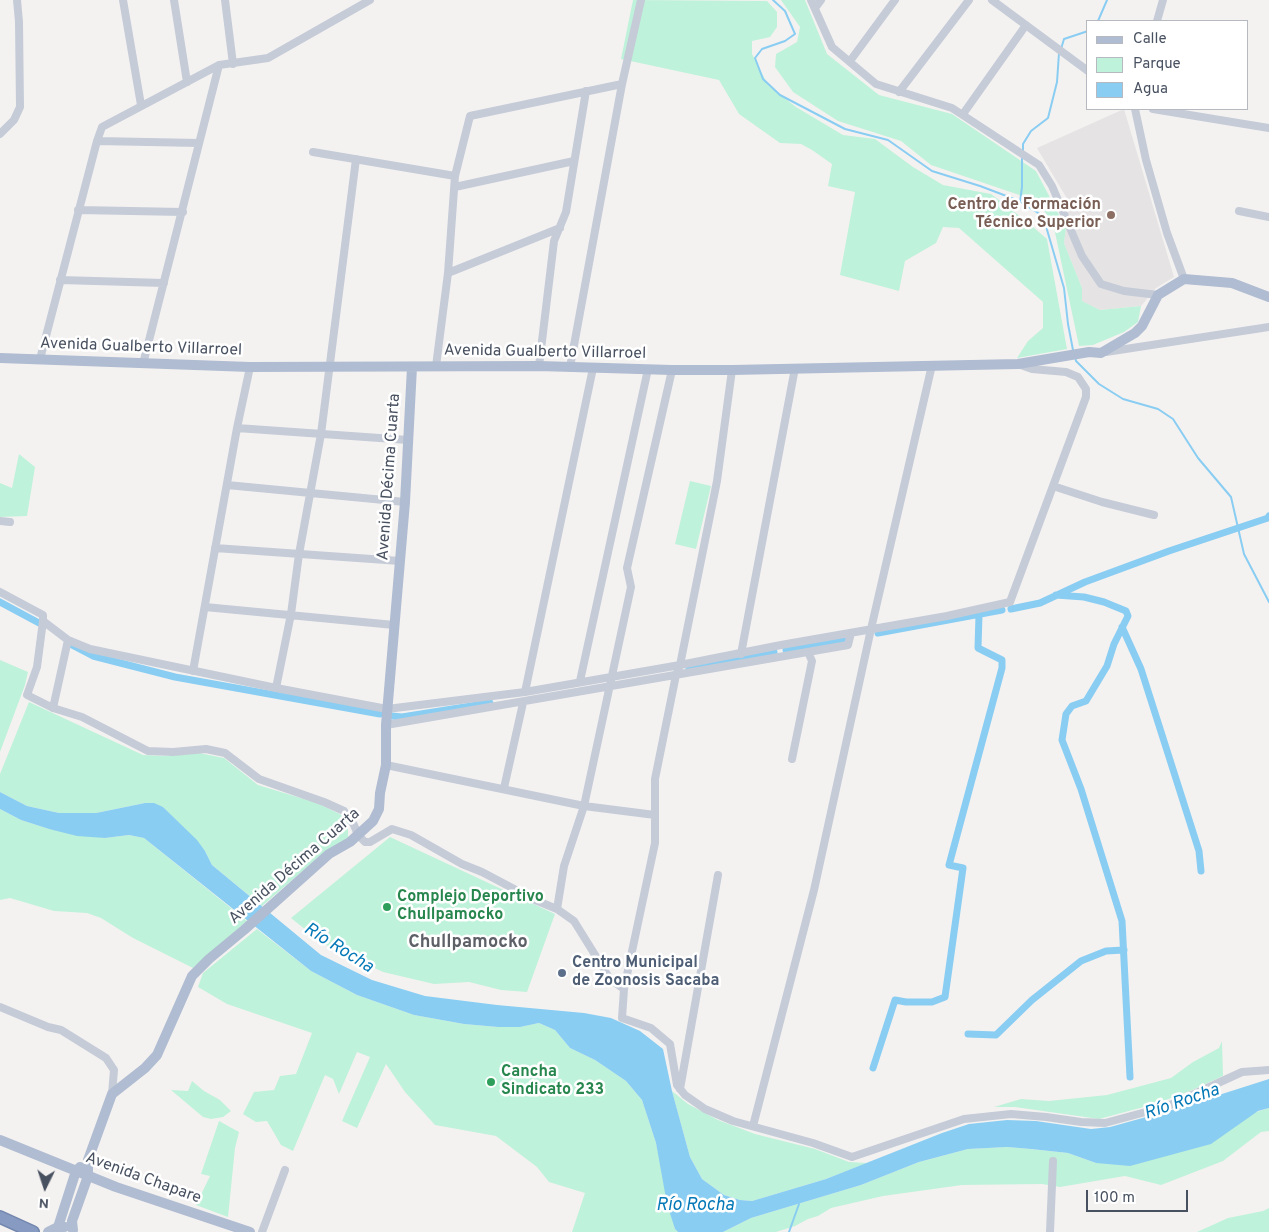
<!DOCTYPE html>
<meta charset="utf-8">
<style>
body{margin:0}
#map{position:relative;width:1269px;height:1232px;overflow:hidden;background:#f4f2f1;font-family:Overpass,sans-serif}
canvas{display:block}
.legend{position:absolute;left:1086px;top:20px;width:162px;height:90px;box-sizing:border-box;background:#fff;border:1px solid #b6b9bf;margin:0;padding:6px 9px;list-style:none;font-size:15px;color:#485160}
.legend li{display:flex;align-items:center;gap:10px;height:25px}
.legend b{width:25px;border:1px solid #b6b9bf}
.north{position:absolute;left:20px;top:1162px;width:50px;height:50px;-webkit-text-stroke:4px #fff;paint-order:stroke;rotate:184deg;font-size:14px;font-weight:700;line-height:20px;text-align:center;color:#485160}
.north::after{content:'';display:block;margin:auto;width:18px;height:22px;background:#485160;clip-path:polygon(50% 0,100% 100%,50% 72%,0 100%)}
.scale{position:absolute;left:1086px;top:1190px;width:102px;height:22px;box-sizing:border-box;border:2px solid #485160;border-top:0;padding-left:6px;font-size:15px;line-height:18px;white-space:nowrap;color:#485160;-webkit-text-stroke:4px #fff;paint-order:stroke}
</style>
<div id="map">
<canvas width="1269" height="1232"></canvas>
<ul class="legend">
<li><b style="height:6px;background:#b0bcd1"></b>Calle</li>
<li><b style="height:14px;background:#bff2da"></b>Parque</li>
<li><b style="height:14px;background:#8acdf2"></b>Agua</li>
</ul>
<div class="north">N</div>
<div class="scale">100 m</div>
</div>
<script>
const g = document.querySelector('canvas').getContext('2d');
g.lineJoin = 'round';
function fillPath(path, color) { g.fillStyle = color; g.fill(path, 'evenodd'); }
const toPath = rows => new Path2D(rows.map(r => 'M' + r).join(''));
function trace(path, color, width, dash) { g.strokeStyle = color; g.lineWidth = width; g.lineCap = dash ? 'butt' : 'round'; g.setLineDash(dash || []); g.stroke(path); }
function label(font, color, halo, rows, align = 'center') {
  g.font = font + ' Overpass,sans-serif'; g.lineWidth = 5; g.setLineDash([]); g.textBaseline = 'middle'; g.strokeStyle = halo; g.fillStyle = color; for (const [text, x, y, turn = 0] of rows) {
    g.save(); g.translate(x, y); g.rotate((+turn || 0) * Math.PI / 180); g.textAlign = isNaN(turn) ? turn : align; if (halo) g.strokeText(text, 0, 0); g.fillText(text, 0, 0); g.restore();
  }
}
const education = toPath([
 [1124,109,1174,277,1156,288,1141,306,1100,310,1081,301,1082,288,1064,243,1069,202,1037,148]
]);
const green = toPath([
 [633,0,767,1,777,12,777,27,770,37,752,41,752,54,768,85,796,107,843,135,875,139,913,167,943,185,991,194,1025,220,1047,239,1067,349,1017,358,1028,341,1043,328,1043,302,959,228,943,227,936,243,905,261,899,291,840,275,855,192,828,186,832,164,812,150,801,144,780,143,739,114,719,80,621,59],
 [781,0,805,0,827,54,879,95,952,114,1036,171,1066,228,1064,243,1082,288,1082,301,1100,310,1141,306,1138,322,1124,332,1093,345,1079,346,1053,223,1037,201,931,165,901,141,838,121,793,92,775,67,776,54,797,42,800,27],
 [19,454,35,467,27,516,0,517,0,483,12,488],
 [690,481,711,486,696,549,675,544],
 [0,660,28,672,25,685,0,752],
 [29,702,143,755,167,756,194,752,224,758,258,785,317,803,348,818,348,838,327,850,262,906,212,865,205,851,163,807,145,803,96,813,59,813,27,806,0,792,0,774],
 [0,809,21,820,49,829,105,838,129,835,144,838,247,921,193,968,133,938,101,918,87,913,54,911,10,898,0,900],
 [390,837,555,914,527,992,501,990,469,982,434,984,383,972,322,943,291,918],
 [257,929,311,971,357,995,414,1015,464,1024,498,1027,520,1027,539,1023,555,1030,570,1048,595,1060,626,1081,642,1100,656,1143,675,1229,678,1232,572,1232,585,1193,549,1182,537,1167,496,1136,435,1125,405,1092,386,1064,357,1128,342,1121,370,1057,357,1052,339,1094,333,1079,325,1075,293,1151,281,1145,267,1121,256,1122,243,1114,254,1092,274,1090,280,1076,296,1074,312,1033,227,1004,198,987,203,973],
 [1222,1041,1223,1076,1190,1091,1155,1104,1099,1119,1015,1107,994,1107,1021,1099,1049,1101,1107,1095,1171,1078,1193,1062,1219,1048],
 [192,1081,204,1091,220,1100,231,1111,223,1117,211,1119,203,1117,171,1090,188,1091],
 [672,1091,688,1104,718,1120,755,1134,815,1149,849,1162,867,1163,826,1179,752,1201,740,1200,724,1195,702,1179,690,1157],
 [1269,1108,1269,1131,1261,1132,1223,1161,1161,1185,1125,1176,1060,1187,1042,1184,962,1185,883,1196,831,1208,818,1216,808,1219,795,1226,776,1232,723,1232,751,1218,861,1185,919,1162,968,1149,1007,1147,1031,1149,1068,1153,1096,1163],
 [219,1121,239,1132,235,1148,228,1217,196,1205,210,1176,201,1174],
 [1269,1208,1269,1232,1197,1232,1228,1218,1263,1211]
]);
const water = toPath([
 [0,792,27,806,59,813,96,813,145,803,154,803,163,807,197,840,205,851,212,865,321,955,372,980,425,996,497,1005,584,1013,611,1018,640,1031,663,1049,672,1091,690,1157,702,1179,724,1195,740,1200,752,1201,826,1179,942,1133,969,1124,1007,1120,1036,1121,1091,1129,1110,1127,1175,1109,1269,1079,1269,1108,1258,1111,1211,1144,1130,1166,1096,1163,1068,1153,1031,1149,1007,1147,968,1149,919,1162,861,1185,751,1218,723,1232,678,1232,675,1229,667,1204,656,1143,642,1100,626,1081,595,1060,570,1048,555,1030,539,1023,520,1027,498,1027,464,1024,414,1015,357,995,311,971,144,838,129,835,105,838,77,836,49,829,21,820,0,809]
]);
const stream = toPath([
 [773,0,785,11,795,34,785,41,762,49,755,58,763,79,780,95,845,129,888,140,932,171,980,186,1017,200,1043,216,1064,288,1068,324,1073,350],
 [1098,21,1107,0],
 [1061,49,1064,39,1088,31],
 [1023,152,1023,144,1031,131,1048,118,1057,82,1059,53],
 [1020,202,1022,187,1022,156],
 [1075,357,1076,361,1099,384,1123,399,1158,409,1173,419,1198,458,1231,497,1244,554,1269,602],
 [789,1232,799,1204]
]);
const canal = toPath([
 [1056,595,1084,597,1104,602,1126,611,1128,616,1114,644,1107,666,1086,701,1072,706,1066,714,1062,740,1081,789,1122,921,1130,1077],
 [0,602,39,623],
 [1011,609,1040,603,1085,582,1169,551,1268,518,1269,516],
 [1122,627,1141,669,1199,851,1201,871],
 [878,633,1002,610],
 [72,645,93,656,175,677,380,714],
 [786,650,843,640],
 [689,669,774,652],
 [392,716,402,717,490,703],
 [968,1034,996,1035,1032,1000,1081,961,1106,951,1124,950],
 [873,1068,895,1000,906,1002,932,1002,945,997,963,868,949,865,1002,668,1002,660,978,648,979,615]
]);
const minor = toPath([
 [123,0,141,105],
 [174,0,187,82],
 [225,0,233,64],
 [811,0,832,47,876,84,952,108,1039,165,1052,186,1082,256,1101,284,1124,291,1158,295],
 [992,0,1088,71],
 [815,8,821,0],
 [1157,21,1163,0],
 [850,61,895,0],
 [899,92,969,0],
 [1135,109,1146,160,1167,233,1184,279],
 [1153,109,1269,128],
 [963,114,1026,25],
 [0,134,14,120,20,107,19,22,17,0],
 [97,141,199,143],
 [313,152,455,176],
 [455,187,574,161],
 [78,210,183,212],
 [1239,211,1269,217],
 [448,273,560,228],
 [60,280,164,283],
 [1106,352,1269,327],
 [40,359,97,141,102,127,219,65,268,58,370,0],
 [143,364,219,65],
 [436,366,448,273,455,176,470,116,622,84],
 [539,366,554,241,566,212,586,91],
 [570,367,622,84,641,0],
 [732,370,717,481,680,665,676,675,655,779,655,843,624,989,622,1018,651,1028,670,1044,677,1085,685,1095,705,1109,733,1121,813,1143,852,1157,964,1119,1011,1114,1046,1117,1081,1122,1105,1123,1168,1106,1242,1072,1269,1070],
 [237,428,408,440],
 [227,485,405,502],
 [1053,486,1102,502,1154,515],
 [0,521,10,522],
 [215,548,400,561],
 [0,592,43,615,43,621,68,640,90,649,276,688,387,709,525,692,680,665,781,645,947,616,1010,602,1086,397,1086,389,1078,377,1066,372,1032,369,1018,364],
 [205,607,394,625],
 [43,621,37,667,27,695,53,708,82,717,148,751,173,752,206,749,225,753,259,779,324,802,344,811,354,825,358,835,365,842,370,842,392,829,411,835,462,864,482,872,535,900,557,909,574,921,610,979,624,989],
 [741,654,795,368],
 [193,671,237,428,250,367],
 [580,681,648,369],
 [276,688,291,614,299,554,321,434,356,159],
 [525,692,593,368],
 [53,708,68,640],
 [386,725,848,645,851,633],
 [792,759,812,661,808,652],
 [386,765,584,806,655,815],
 [504,788,523,703],
 [557,909,564,866,584,806,631,587,627,568,672,370],
 [0,1007,48,1027,61,1030,106,1058,114,1070,112,1094],
 [680,1089,718,875],
 [753,1126,814,890,871,629,932,365],
 [262,1232,285,1170],
 [1050,1232,1053,1161]
]);
const major = toPath([
 [0,358,250,367,539,366,672,370,732,370,1018,364,1089,352,1101,353,1135,333,1142,326,1158,295,1184,279,1232,283,1269,297],
 [0,1140,116,1187,250,1232],
 [58,1227,76,1171,80,1167],
 [73,1230,72,1221,88,1176,88,1160,112,1094,145,1068,157,1055,192,976,209,959,244,930,329,854,350,842,373,821,379,809,380,793,386,765,386,725,405,502,412,367],
 [48,1232,58,1227,65,1227]
]);
const highway = toPath([
 [0,1217,33,1232]
]);
const markers = [
 [1111,215,5,"#8d6e63"],
 [387,907,5,"#2e9e5b"],
 [562,973,5,"#5c6f8a"],
 [491,1082,5,"#2e9e5b"]
];
const educationNames = [
 ["Centro de Formación",1101,206],
 ["Técnico Superior",1101,224]
];
const streetNames = [
 ["Avenida Gualberto Villarroel",141,348,2],
 ["Avenida Gualberto Villarroel",545,353,1],
 ["Avenida Décima Cuarta",390,477,-86],
 ["Avenida Décima Cuarta",295,867,-41],
 ["Avenida Chapare",143,1179,20]
];
const leisureNames = [
 ["Complejo Deportivo",397,898],
 ["Chullpamocko",397,916],
 ["Cancha",501,1073],
 ["Sindicato 233",501,1091]
];
const serviceNames = [
 ["Centro Municipal",572,964],
 ["de Zoonosis Sacaba",572,982]
];
const neighbourhoodNames = [
 ["Chullpamocko",468,943]
];
const waterNames = [
 ["Río Rocha",338,949,32],
 ["Río Rocha",1182,1103,-19],
 ["Río Rocha",695,1206]
];
fillPath(education, '#e5e3e3');
fillPath(green, '#bff2da');
fillPath(water, '#8acdf2');
trace(stream, '#8acdf2', 2);
trace(canal, '#8acdf2', 7);
trace(highway, '#7286ae', 14);
trace(minor, '#c5cbd7', 8);
trace(major, '#b0bcd1', 10);
trace(highway, '#879bc2', 11);
for (const [x, y, r, color] of markers) { const dot = new Path2D(); dot.arc(x, y, r, 0, 2 * Math.PI); g.fillStyle = color; g.fill(dot); trace(dot, '#fff', 2); }
label('bold 16px', '#785e54', '#fff', educationNames, 'right');
label('16px', '#485160', '#fff', streetNames);
label('bold 16px', '#27864d', '#fff', leisureNames, 'left');
label('bold 16px', '#4e5e75', '#fff', serviceNames, 'left');
label('bold 18px', '#5d6067', '#fff', neighbourhoodNames);
label('italic 18px', '#0478b7', '#fff', waterNames);
</script>
